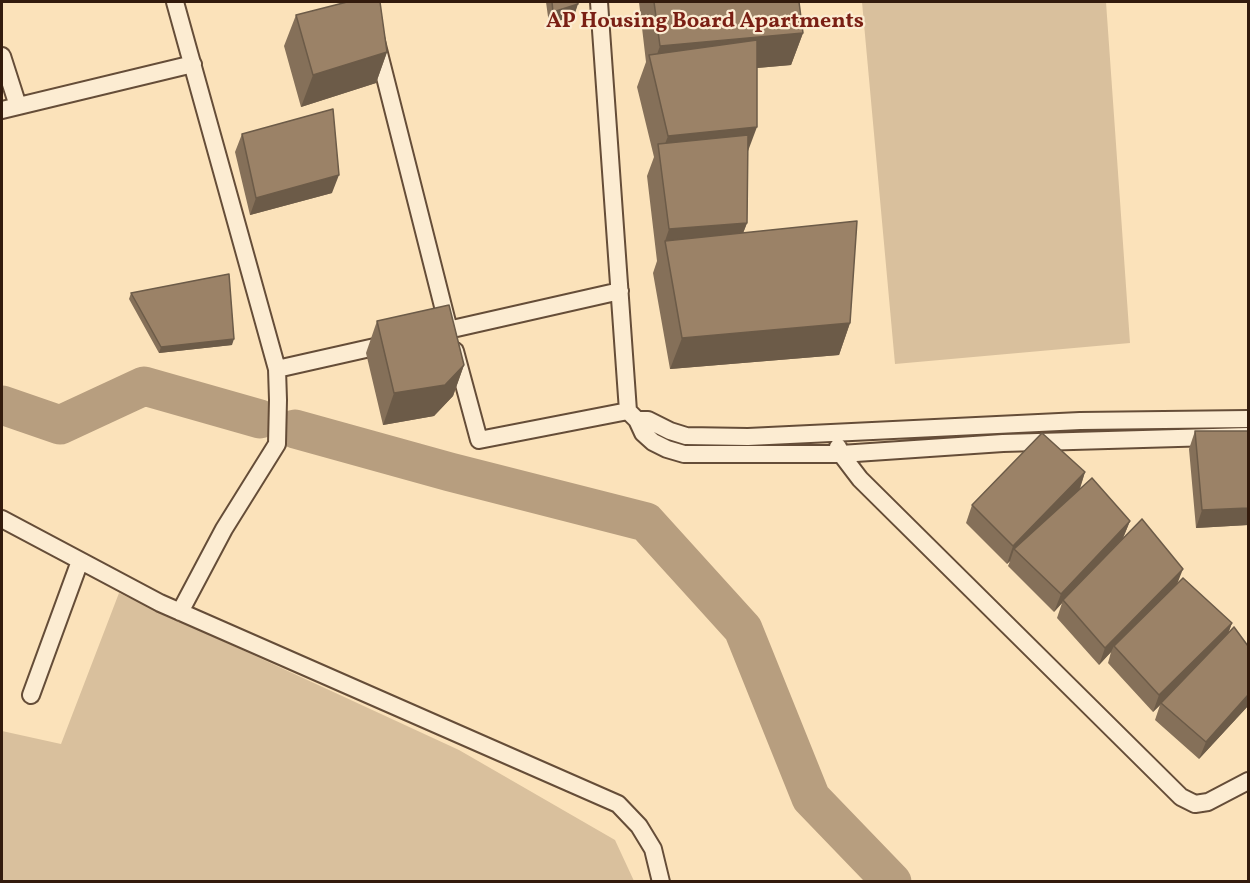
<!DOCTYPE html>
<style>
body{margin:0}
#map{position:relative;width:1250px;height:883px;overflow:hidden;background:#fbe2ba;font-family:Vollkorn,serif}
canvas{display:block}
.frame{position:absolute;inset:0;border:3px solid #331b0d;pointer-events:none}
</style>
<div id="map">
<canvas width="1250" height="883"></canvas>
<div class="frame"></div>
</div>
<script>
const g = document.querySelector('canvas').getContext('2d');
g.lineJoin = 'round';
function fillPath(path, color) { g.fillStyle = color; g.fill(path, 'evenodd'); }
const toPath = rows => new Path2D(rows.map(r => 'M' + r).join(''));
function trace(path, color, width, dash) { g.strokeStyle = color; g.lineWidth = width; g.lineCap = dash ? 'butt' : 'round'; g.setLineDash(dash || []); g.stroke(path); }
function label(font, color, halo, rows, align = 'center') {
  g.font = font + ' Vollkorn,serif'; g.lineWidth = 4.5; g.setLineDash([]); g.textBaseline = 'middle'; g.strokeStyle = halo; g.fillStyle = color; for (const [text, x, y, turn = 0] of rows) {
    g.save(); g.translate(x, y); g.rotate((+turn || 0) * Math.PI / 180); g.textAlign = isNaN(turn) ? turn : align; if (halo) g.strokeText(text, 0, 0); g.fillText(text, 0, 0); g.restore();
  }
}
const green = toPath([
 [862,2,1106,2,1130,343,895,364],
 [119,593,459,750,615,840,634,881,2,881,2,731,61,744]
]);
const river = toPath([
 [2,405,60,425,144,386,260,419],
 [295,429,450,472,646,522,743,629,811,798,892,882]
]);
const minor = toPath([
 [175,2,277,369,278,400,277,444,224,529,180,612],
 [366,2,448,326],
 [599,2,628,411,637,420,643,433,653,442,667,449,684,454,841,454,1003,443,1248,436],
 [2,56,18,106],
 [2,110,193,64],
 [439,332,620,291],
 [455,351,479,440,628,411],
 [277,369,388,344],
 [637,420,648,420,670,431,686,436,748,437,1080,421,1248,419],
 [838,447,841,454,860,479,1181,797,1195,804,1208,802,1248,781],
 [2,519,160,603,618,804,639,826,653,849,661,882],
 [31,695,80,561]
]);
const wall = toPath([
 [546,2,578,2,574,16,549,24],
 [639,2,799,2,803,33,791,65,757,68,748,151,747,223,743,233,850,323,839,355,670,369,653,273,657,261,647,176,654,157,637,87,646,62],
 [296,15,387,52,376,83,301,107,284,46],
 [242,134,332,193,250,215,235,152],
 [131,293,232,345,159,353,129,299],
 [377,321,464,365,453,396,434,416,383,425,366,353],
 [1195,431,1248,431,1248,525,1196,528,1189,449],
 [1085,472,1080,489,1130,521,1123,538,1177,583,1232,623,1228,634,1248,645,1248,644,1248,706,1199,759,1155,720,1160,705,1153,712,1108,663,1111,652,1099,665,1057,618,1062,603,1054,612,1008,566,1010,561,1007,564,966,523,972,505]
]);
const shadedWall = toPath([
 [578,4,574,16,549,24,553,12],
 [803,33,791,65,654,77,652,68,660,46],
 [387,52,376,83,301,107,313,75],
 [757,127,745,159,660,157,668,136],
 [339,175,332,193,250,215,256,198],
 [747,223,735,254,665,241,669,229],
 [850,323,839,355,670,369,682,338],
 [234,339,232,345,159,353,161,347],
 [464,365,453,396,434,416,383,425,394,393],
 [1085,472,1079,490,1014,549,1010,561,1007,564,1013,546],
 [1248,508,1248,525,1196,528,1202,510],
 [1130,521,1123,538,1063,600,1062,603,1054,612,1061,594],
 [1183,569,1176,587,1114,646,1111,652,1099,665,1105,648],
 [1232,623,1225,641,1161,703,1160,705,1153,712,1159,695],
 [1248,695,1248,706,1199,759,1206,742]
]);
const building = toPath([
 [347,2,380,2,387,52,313,75,296,15,347,2],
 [552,2,578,2,578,4,553,12,552,2],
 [654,2,799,2,803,33,660,46,654,2],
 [757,40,757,127,668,136,649,55,757,40],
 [333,109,339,175,256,198,242,134,333,109],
 [748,135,747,223,669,229,658,144,748,135],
 [857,221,850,323,682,338,665,241,857,221],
 [229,274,234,339,161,347,131,293,229,274],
 [449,305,464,365,445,385,394,393,377,321,449,305],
 [1195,431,1248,431,1248,508,1202,510,1195,431],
 [1042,433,1085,472,1013,546,972,505,1042,433],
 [1092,478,1130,521,1061,594,1014,549,1092,478],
 [1142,519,1183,569,1105,648,1063,600,1142,519],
 [1183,578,1232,623,1159,695,1114,646,1183,578],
 [1234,627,1248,646,1248,695,1206,742,1161,703,1234,627]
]);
const neighbourhoodNames = [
 ["AP Housing Board Apartments",705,23]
];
fillPath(green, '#d9c09d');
trace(river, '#b79e7f', 39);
trace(minor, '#654d38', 20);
trace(minor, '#fcecd2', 16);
fillPath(wall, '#857059');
fillPath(shadedWall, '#6c5b48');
fillPath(building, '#9b8267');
trace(building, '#6c5b48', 1.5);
label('bold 22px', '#7a1f14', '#fcecd2', neighbourhoodNames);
</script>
